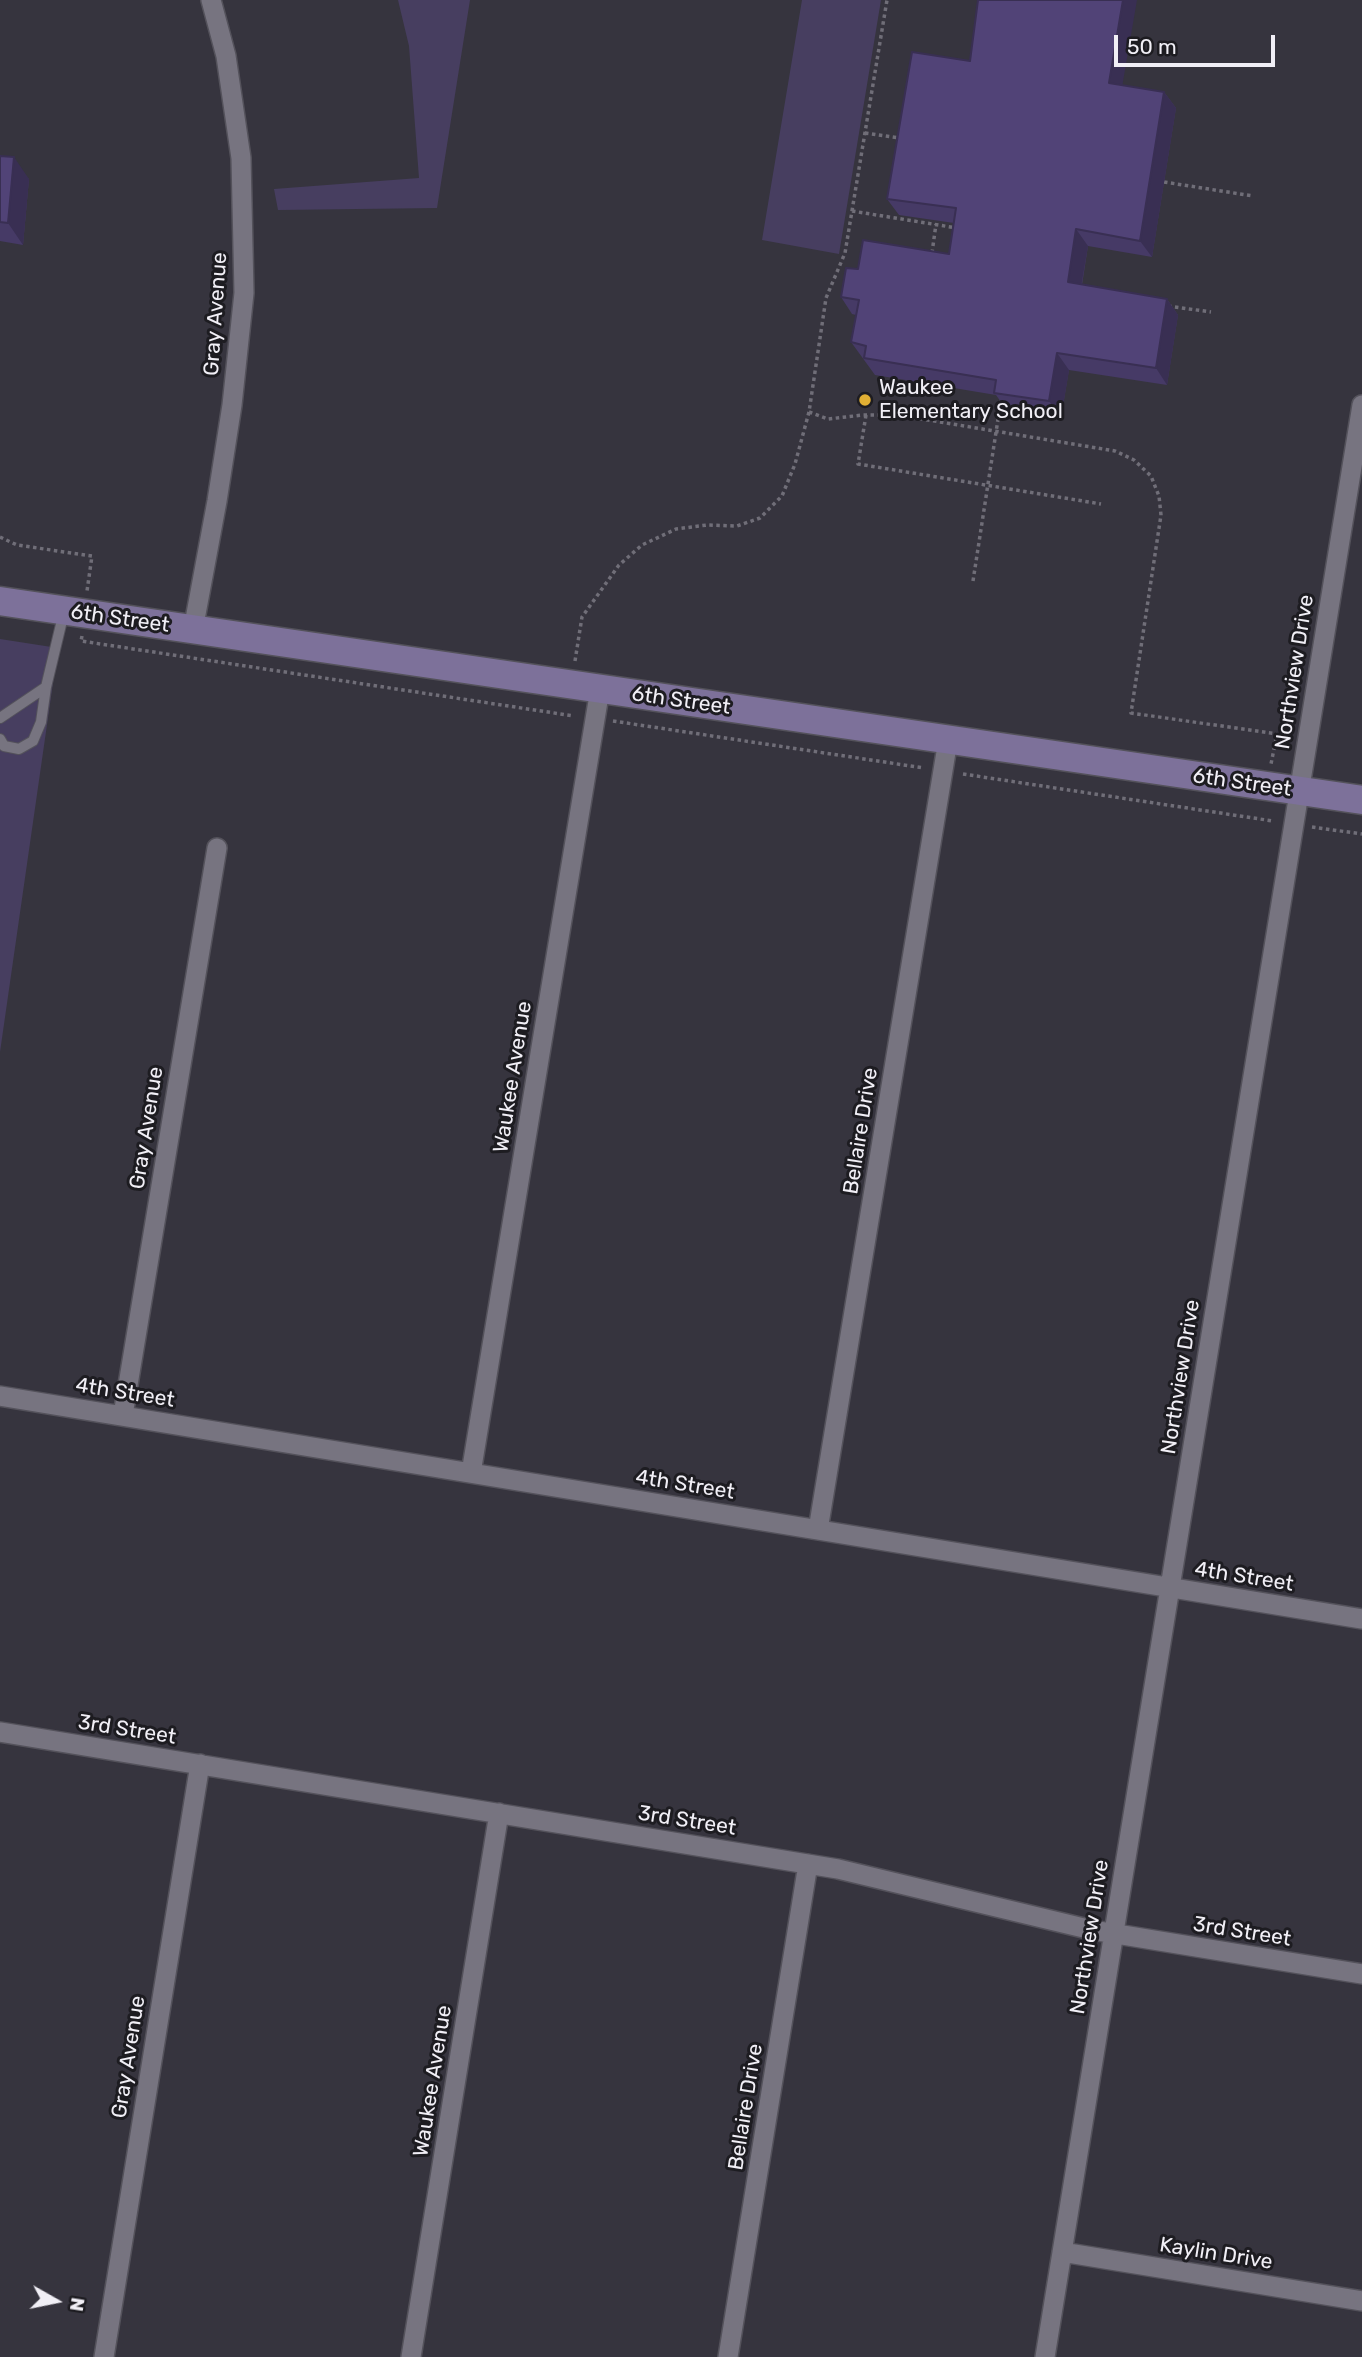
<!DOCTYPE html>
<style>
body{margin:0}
#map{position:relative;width:1362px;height:2357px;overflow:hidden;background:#36343e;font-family:Rubik,sans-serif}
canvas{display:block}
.north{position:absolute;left:21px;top:2266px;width:70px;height:70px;-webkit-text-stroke:5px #1d1c21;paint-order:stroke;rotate:99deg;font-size:19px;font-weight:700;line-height:28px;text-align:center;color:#f1eff6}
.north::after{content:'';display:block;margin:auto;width:24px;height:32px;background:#f1eff6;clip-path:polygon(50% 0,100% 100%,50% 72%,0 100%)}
.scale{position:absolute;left:1114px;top:35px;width:161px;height:32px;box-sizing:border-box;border:4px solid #f1eff6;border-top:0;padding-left:9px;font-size:21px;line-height:24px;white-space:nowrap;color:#f1eff6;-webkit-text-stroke:5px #1d1c21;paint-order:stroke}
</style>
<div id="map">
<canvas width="1362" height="2357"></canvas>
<div class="north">N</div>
<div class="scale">50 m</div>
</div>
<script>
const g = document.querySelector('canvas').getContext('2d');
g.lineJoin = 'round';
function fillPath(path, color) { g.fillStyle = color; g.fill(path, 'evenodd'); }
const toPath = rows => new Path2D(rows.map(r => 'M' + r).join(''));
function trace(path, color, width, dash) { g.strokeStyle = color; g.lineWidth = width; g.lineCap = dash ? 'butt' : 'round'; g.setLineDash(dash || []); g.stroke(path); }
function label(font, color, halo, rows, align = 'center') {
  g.font = font + ' Rubik,sans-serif'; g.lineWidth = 6; g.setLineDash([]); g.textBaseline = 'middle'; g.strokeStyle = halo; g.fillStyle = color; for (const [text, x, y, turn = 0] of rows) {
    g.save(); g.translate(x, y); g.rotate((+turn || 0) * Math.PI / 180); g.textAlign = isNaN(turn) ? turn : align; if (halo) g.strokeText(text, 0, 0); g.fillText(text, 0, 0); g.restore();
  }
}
const green = toPath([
 [398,0,470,0,437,208,278,210,274,189,419,178,409,46],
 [802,0,881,0,839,254,762,240],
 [0,639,58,648,0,1052]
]);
const path = toPath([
 [865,133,899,138],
 [1164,182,1253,196],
 [852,211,957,228],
 [932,253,936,224],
 [1168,306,1211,312],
 [809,412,828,419,863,415,898,415,1115,451,1134,460,1151,476,1159,496,1161,515,1131,713,1277,734,1271,764],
 [866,415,858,464,1101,504],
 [0,537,17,545,92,556,87,591],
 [973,581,1001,400],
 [82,636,81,641,574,716],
 [575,661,582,617,619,565,642,545,676,529,707,525,737,526,760,518,782,496,795,464,809,412,826,298,845,253,887,0],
 [613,721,924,768],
 [963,774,1273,821],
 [1312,827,1362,834]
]);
const lane = toPath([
 [0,718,46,687,64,612],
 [0,739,4,746,19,749,33,741,41,722,46,687]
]);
const street = toPath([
 [193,630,217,501,232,405,244,293,241,158,226,56,211,0],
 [0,1396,1362,1619],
 [123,1415,217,848],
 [471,1473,600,689],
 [818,1530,948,740],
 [0,1732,838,1869,1092,1930,1362,1974],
 [1062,2252,1362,2301],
 [104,2357,200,1764],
 [411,2357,499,1813],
 [728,2357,808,1864],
 [1045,2357,1362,405]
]);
const secondary = toPath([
 [0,601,1362,800]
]);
const wall = toPath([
 [1123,85,1164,92,1176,108,1152,257,1088,246,1082,285,1167,299,1178,315,1167,385,1069,370,1061,418,1006,409,996,395,875,375,851,342,856,315,852,314,841,297,858,269,949,254,954,223,899,215,887,199],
 [0,156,29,179,23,245,0,241]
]);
const shadedWall = toPath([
 [1123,0,1137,0,1120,99,1109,83],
 [1164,92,1176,108,1152,257,1140,241],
 [14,157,29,179,23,245,8,223],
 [1076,229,1088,246,1079,299,1068,282],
 [1167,299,1178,315,1167,385,1156,368],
 [1057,353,1069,370,1061,418,1049,401]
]);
const building = toPath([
 [978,0,1123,0,1109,83,1164,92,1140,241,1076,229,1068,282,1167,299,1156,368,1057,353,1049,401,994,393,996,380,864,358,866,346,851,342,859,300,841,297,846,268,858,269,863,240,949,254,956,208,887,199,912,52,970,61,978,0],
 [0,156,14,157,8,223,0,222,0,156]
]);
const markers = [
 [865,400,7,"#e1af34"]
];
const streetNames = [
 ["Gray Avenue",216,314,-86],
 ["6th Street",120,619,8],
 ["Northview Drive",1295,672,-81],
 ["6th Street",681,701,8],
 ["6th Street",1242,783,8],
 ["Waukee Avenue",513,1077,-81],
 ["Gray Avenue",147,1128,-81],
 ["Bellaire Drive",861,1131,-81],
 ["Northview Drive",1181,1377,-81],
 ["4th Street",125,1393,9],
 ["4th Street",685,1485,9],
 ["4th Street",1244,1577,9],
 ["3rd Street",127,1730,9],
 ["3rd Street",687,1821,9],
 ["3rd Street",1242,1932,9],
 ["Northview Drive",1090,1937,-81],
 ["Gray Avenue",129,2057,-81],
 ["Waukee Avenue",433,2081,-81],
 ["Bellaire Drive",746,2107,-81],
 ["Kaylin Drive",1216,2254,9]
];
const poiNames = [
 ["Waukee",879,388],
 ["Elementary School",879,412]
];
fillPath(green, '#473e60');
trace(lane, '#54525b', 12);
trace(street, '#54525b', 22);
trace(secondary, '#54525b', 31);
trace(path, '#706e78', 3.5, [3.5, 3.5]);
trace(lane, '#777480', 10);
trace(street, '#777480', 19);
trace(secondary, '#7d719a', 28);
fillPath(wall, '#463a66');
fillPath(shadedWall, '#392f53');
fillPath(building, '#514377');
trace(building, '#392f53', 2);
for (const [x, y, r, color] of markers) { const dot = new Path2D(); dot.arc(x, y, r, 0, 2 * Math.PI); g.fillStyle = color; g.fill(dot); trace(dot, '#1d1c21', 2.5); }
label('21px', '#f1eff6', '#1d1c21', streetNames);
label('21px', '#f1eff6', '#1d1c21', poiNames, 'left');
</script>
